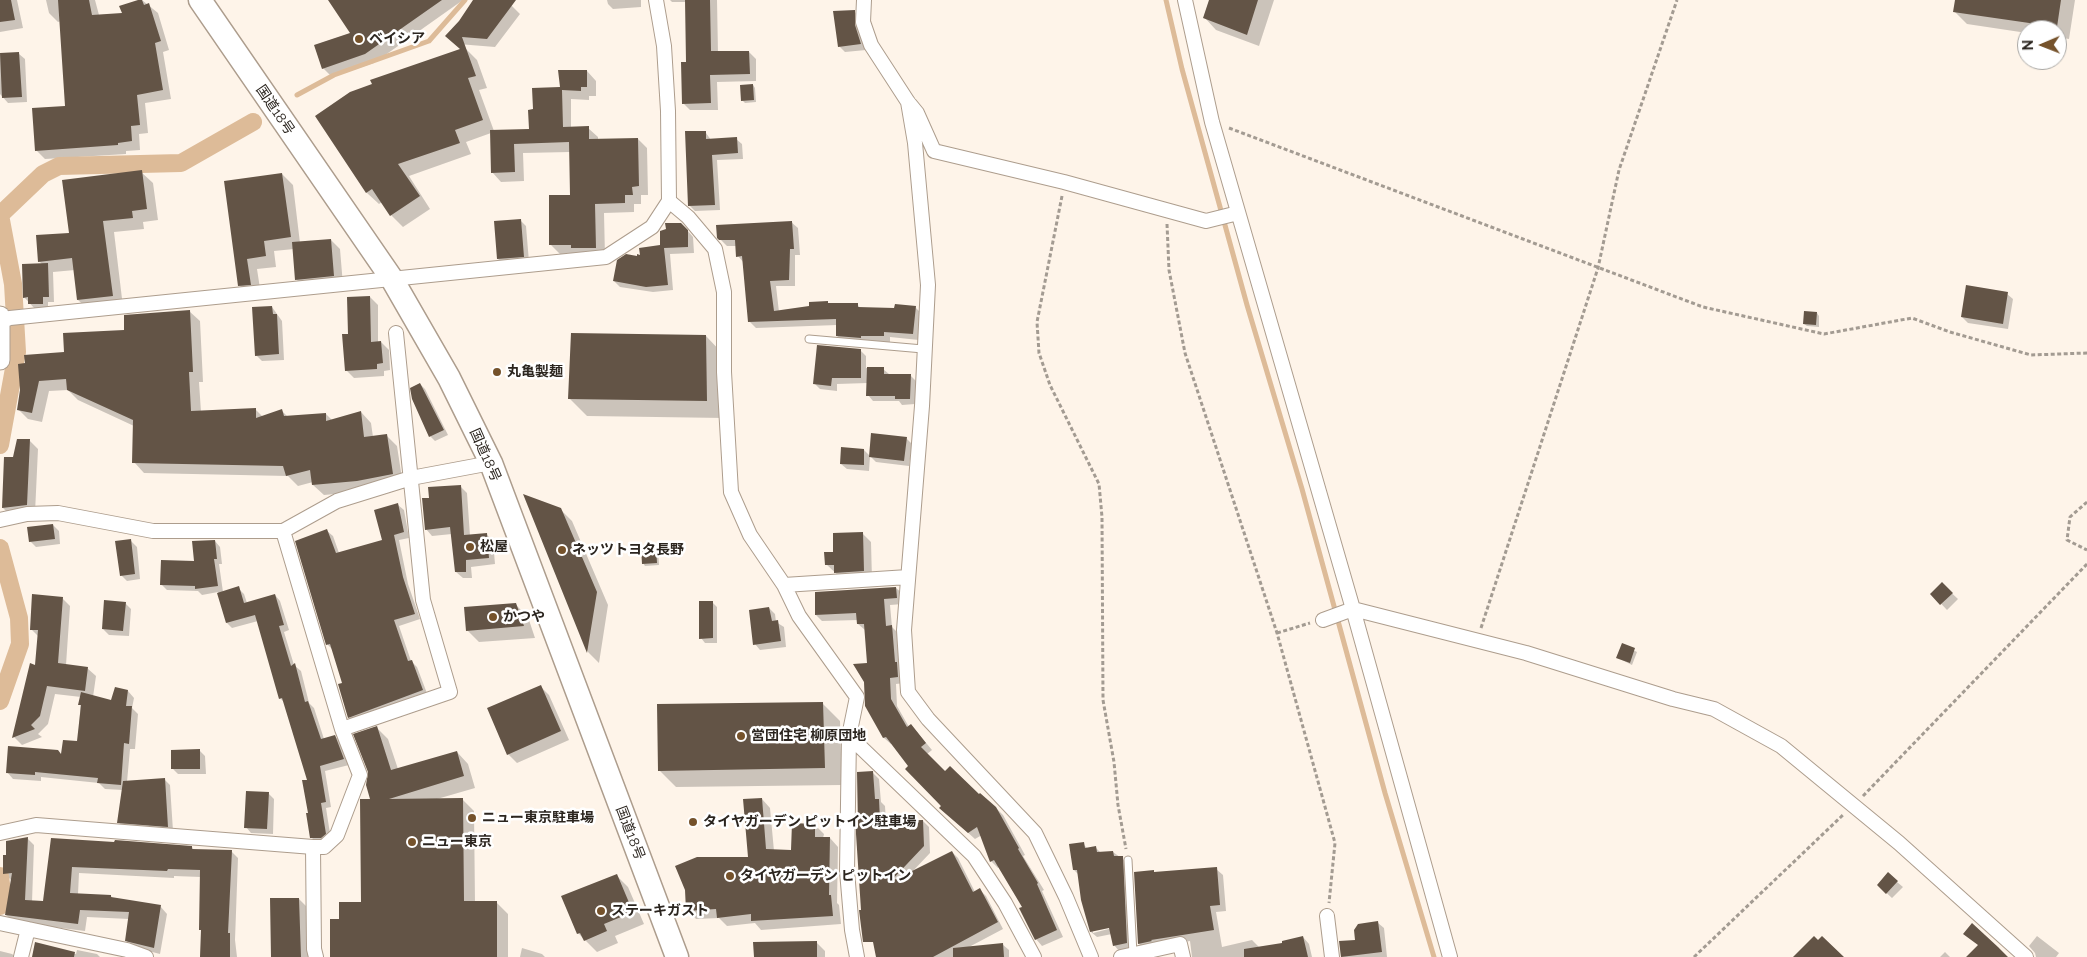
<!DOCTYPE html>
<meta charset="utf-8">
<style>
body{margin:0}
#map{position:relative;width:2087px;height:957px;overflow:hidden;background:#fef4e9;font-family:Raleway,sans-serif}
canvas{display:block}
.north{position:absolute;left:2017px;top:20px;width:50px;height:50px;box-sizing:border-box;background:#fff;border:1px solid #aaa8a5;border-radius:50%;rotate:269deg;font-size:14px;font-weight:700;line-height:20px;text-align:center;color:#2b251f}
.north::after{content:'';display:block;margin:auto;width:18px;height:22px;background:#75522b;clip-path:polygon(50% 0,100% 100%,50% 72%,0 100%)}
</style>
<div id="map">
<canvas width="2087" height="957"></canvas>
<div class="north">N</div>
</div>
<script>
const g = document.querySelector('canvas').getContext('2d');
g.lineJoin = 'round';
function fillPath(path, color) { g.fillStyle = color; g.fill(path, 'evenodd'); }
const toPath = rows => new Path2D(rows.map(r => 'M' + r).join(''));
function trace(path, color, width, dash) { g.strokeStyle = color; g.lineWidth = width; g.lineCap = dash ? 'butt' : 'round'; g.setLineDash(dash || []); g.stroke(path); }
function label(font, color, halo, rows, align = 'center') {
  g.font = font + ' Raleway,"Noto Sans JP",sans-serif'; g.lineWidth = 5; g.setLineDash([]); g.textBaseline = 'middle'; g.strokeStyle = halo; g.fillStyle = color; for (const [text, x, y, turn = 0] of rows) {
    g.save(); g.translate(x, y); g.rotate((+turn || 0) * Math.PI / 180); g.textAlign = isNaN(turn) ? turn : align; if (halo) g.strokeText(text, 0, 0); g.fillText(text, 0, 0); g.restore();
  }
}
const shadow = toPath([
 [0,0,17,0,23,28,0,32],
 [46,0,95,0,99,15,123,14,142,0,158,13,169,50,163,52,171,99,145,103,148,133,139,134,140,150,126,151,126,154,45,159,36,150,66,107,61,21,58,22,49,13],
 [329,0,463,0,374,63,332,77,323,68,352,34],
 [475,0,513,0,510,4,520,14,495,47,458,44],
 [607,0,641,0,641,7,613,9,608,4],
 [670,0,717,0,718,53,749,52,756,59,756,81,717,82,718,110,690,110,683,103,688,64,686,2,672,2],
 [1210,0,1274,0,1259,46,1216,30,1205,18],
 [1956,0,2075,0,2069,39,2057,37,2057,30,2027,30,2027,33,1967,24,1955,12],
 [854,11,860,17,866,50,845,52,839,46],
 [465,48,477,60,487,88,479,90,494,131,530,130,535,111,561,88,587,71,596,81,596,96,589,96,589,100,571,99,571,128,588,128,598,137,598,140,638,139,647,148,648,195,641,195,641,204,634,204,634,212,604,213,605,257,578,254,560,254,551,245,571,197,570,152,523,153,524,181,501,182,492,172,491,133,466,142,471,154,409,176,430,209,403,227,391,215,382,202,379,204,367,193,317,116],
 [19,54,25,59,27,102,8,103,0,94,0,55],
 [753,85,755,88,756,102,745,103,742,100],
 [706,133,711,140,736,139,742,144,743,159,717,160,720,210,695,211,689,205],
 [141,172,153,183,158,220,143,222,144,229,114,232,123,307,90,311,78,300,75,270,53,272,54,302,48,302,48,309,35,309,24,297,42,264,39,261],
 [282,174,293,185,300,243,331,240,340,249,343,285,305,288,296,279,294,249,274,251,276,267,257,269,261,295,250,296,239,285,225,182],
 [520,220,526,226,529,262,504,265,498,259],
 [791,222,798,228,800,255,795,255,795,286,776,286,779,312,811,307,827,302,829,304,857,304,861,309,896,309,915,307,921,313,919,340,890,337,890,342,844,342,837,336,837,325,756,328,750,322,744,263,738,256,737,246,727,246,718,237],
 [687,230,693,237,694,253,670,254,673,290,653,292,620,287,614,281,641,257],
 [2007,294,2013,299,2008,329,1968,323,1962,317],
 [370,297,378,305,378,342,381,342,389,350,390,370,384,371,384,376,354,378,346,370,349,335],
 [272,307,282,321,284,360,262,361,256,355],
 [189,311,200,321,203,382,199,382,201,412,255,409,263,417,282,411,288,417,326,414,332,420,361,412,371,423,373,437,387,436,397,446,403,485,368,491,324,495,313,485,313,482,298,486,288,476,144,473,134,462,134,426,78,400,68,390,49,391,42,422,28,419,18,409,21,390,66,353,126,331],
 [1817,313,1819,316,1819,327,1807,326,1804,324],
 [706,336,723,354,724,418,587,416,569,398],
 [860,350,866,356,866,368,883,369,889,374,910,375,916,381,915,404,902,405,899,401,873,401,868,395,868,383,837,384,837,391,820,389,815,384],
 [420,384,425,389,448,435,435,441,430,436],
 [906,438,912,444,909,466,876,462,870,456,869,471,847,469,841,464,864,450,870,456],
 [29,440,38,449,35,513,11,516,3,508,5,458,14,458],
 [461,487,467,493,470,536,486,534,493,541,495,564,471,567,472,578,463,578,456,572,452,534,432,536,426,529,430,499],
 [525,496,560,509,572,521,608,605,599,663,588,652],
 [398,505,404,510,409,538,399,540,408,584,420,619,399,626,411,661,417,667,428,696,355,723,349,717,343,684,333,650,328,645,327,531,333,536,339,553,383,541],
 [53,525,59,531,60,544,36,547,30,541],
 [862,533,871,542,872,580,844,581,826,564,834,553],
 [131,541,137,547,140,579,127,581,121,575],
 [215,541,220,547,222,564,219,564,223,592,238,588,244,594,247,603,275,595,280,601,289,630,284,632,294,665,301,671,309,703,314,708,324,739,335,736,340,742,349,765,325,771,331,807,326,808,331,840,317,843,311,837,309,781,285,703,280,698,258,621,232,628,227,623,218,592,202,595,198,591,167,590,161,584,195,563],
 [656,547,658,549,659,565,645,566,643,563],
 [1942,584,1958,599,1947,610,1932,594],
 [896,588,903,594,903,604,890,605,892,627,898,633,904,683,896,684,897,706,909,727,911,725,917,732,932,750,927,754,945,773,996,808,1003,815,1025,855,1023,856,1044,890,1042,891,1063,937,1042,946,1036,939,1024,907,1000,866,998,868,991,861,982,835,975,839,947,814,892,743,891,744,884,738,866,706,868,664,865,630,858,624,858,620,822,621,816,615],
 [62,598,70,606,66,665,87,668,96,676,93,697,112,702,128,691,134,698,132,708,138,714,135,749,130,749,127,782,164,779,170,785,173,831,124,827,118,822,123,790,105,789,99,783,41,777,41,781,13,779,7,772,62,756,78,743,81,697,55,694,48,724,38,734,42,737,22,745,14,737,37,666,39,637,31,629],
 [712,602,717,607,717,643,705,643,701,638],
 [125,603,131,609,129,636,109,635,103,629],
 [516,605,528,617,535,638,479,642,467,630],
 [769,608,775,614,776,622,784,627,786,647,760,650,755,644],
 [1623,645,1637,652,1632,665,1618,658],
 [540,686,549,695,569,740,517,763,508,754],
 [823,704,840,721,842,785,676,787,659,770],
 [377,728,388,739,398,769,457,752,468,764,475,788,437,799,463,800,474,811,475,903,496,902,508,914,508,957,331,957,341,920,362,903],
 [200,751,205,756,206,774,178,774,173,769],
 [873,773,879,779,881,802,885,806,886,822,923,821,929,827,930,853,912,872,952,852,958,858,975,892,980,890,986,896,1003,929,969,947,1002,944,1009,950,1009,957,878,957],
 [268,793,274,799,273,834,251,833,246,827],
 [762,799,770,808,774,851,792,851,815,825,824,834,823,838,830,838,838,847,837,903,839,905,841,924,761,930,755,923,727,926,719,918,696,919,688,910,749,859],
 [27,838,34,845,32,902,44,903,52,839,192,847,194,850,231,851,238,858,235,940,237,957,202,957,202,931,200,929,201,877,174,876,174,878,79,873,78,894,111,896,113,899,160,906,167,914,160,954,133,947,126,940,129,919,87,917,85,931,13,922,6,915,12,881,4,873,8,856],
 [1083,844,1088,849,1096,848,1101,853,1113,852,1128,863,1132,949,1119,951,1114,945,1112,934,1097,937,1091,932,1083,899,1079,875,1074,870],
 [1115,925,1116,927,1093,933,1093,930],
 [1216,869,1223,875,1226,911,1216,912,1222,947,1252,940,1259,947,1284,944,1303,937,1309,944,1312,957,1192,957,1190,941,1145,950,1139,944,1135,873,1155,874],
 [616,875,628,887,644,924,615,936,618,943,597,952,578,933],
 [1897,882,1903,887,1892,898,1878,885],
 [299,899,308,908,309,957,273,957],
 [1378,923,1384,928,1387,957,1341,957,1340,943,1356,941],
 [2037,936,2059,953,2056,957,2036,957,2035,953,2029,946],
 [817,943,825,951,825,957,756,957],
 [36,944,76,954,77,950,97,954,100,957,33,957],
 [522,948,542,954,545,957,520,957],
 [0,951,12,954,16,957,0,957],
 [1945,952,1950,957,1940,957]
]);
const stream = toPath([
 [1166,0,1182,69,1247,305,1302,489,1385,793,1434,957],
 [297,95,334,75,429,41,465,0]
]);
const canal = toPath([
 [0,215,43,174,59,166,181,163,253,122],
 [0,445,17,352,13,284,0,215],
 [0,548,19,618,20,644,0,701],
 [0,876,2,892,0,906]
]);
const building = toPath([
 [0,0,11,0,15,20,0,22],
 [58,0,89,0,92,15,122,13,119,6,138,0,142,0,144,5,149,3,161,41,155,43,163,90,137,95,140,125,131,126,132,141,118,143,118,145,35,151,32,108,65,106],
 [328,0,442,0,365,54,322,69,314,45,350,33],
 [473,0,516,0,487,39,462,37,476,76,468,78,483,120,455,130,460,143,398,164,420,196,390,216,372,189,366,193,315,116,350,92,372,84,370,80,460,49,445,36,459,21],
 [685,0,710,0,711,51,749,51,750,74,710,75,711,103,682,104,681,62,686,62],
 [1209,0,1258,0,1247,35,1203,18],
 [1955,0,2061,0,2057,27,1953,12],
 [855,10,855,25,861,44,838,47,833,11],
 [19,52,22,97,2,98,0,53],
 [558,70,587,70,587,87,581,87,581,91,562,90,563,127,589,126,589,139,638,138,639,186,632,187,633,195,625,195,625,203,595,204,596,248,571,248,571,245,549,245,549,195,570,195,569,142,514,144,515,172,491,173,490,130,529,129,528,110,533,109,532,88,560,87],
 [753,84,754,100,741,101,740,85],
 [685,131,706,131,706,139,737,137,738,153,712,155,715,205,688,206],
 [142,170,147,209,132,211,133,218,103,221,113,296,77,300,72,258,38,262,36,235,69,233,62,180],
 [282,173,291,237,264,241,266,256,247,259,251,285,238,286,224,181],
 [521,219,524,257,497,259,494,221],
 [792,221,794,249,790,249,789,280,770,281,774,311,809,306,809,302,828,301,828,303,858,303,858,307,894,308,895,304,916,306,913,334,884,332,884,336,861,336,861,338,836,336,836,319,748,322,742,256,736,257,735,240,719,240,717,238,716,225],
 [665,223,681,223,688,230,688,247,664,248,668,285,646,287,613,281,617,260,626,254,637,256,637,254,640,255,639,248,660,245,660,231,666,229],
 [331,239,334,276,295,280,292,242],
 [48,263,49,297,43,297,43,304,28,304,28,297,23,298,22,264],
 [1966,285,2008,292,2003,324,1961,317],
 [370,296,371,342,381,341,383,363,377,364,377,369,345,371,342,334,348,334,347,297],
 [272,306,273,314,277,314,279,354,255,356,252,307],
 [190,310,193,372,189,372,191,411,256,408,256,418,282,409,284,416,326,413,326,421,361,411,364,437,387,434,393,474,357,481,312,485,310,470,286,476,283,466,132,463,133,420,67,390,66,379,39,381,32,413,17,410,20,390,18,364,25,363,24,355,64,352,63,333,124,330,124,315],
 [1804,311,1817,312,1816,325,1803,324],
 [571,333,706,335,707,401,568,399],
 [817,345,861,349,861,378,832,378,831,386,813,384],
 [867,367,884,367,884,374,911,374,910,399,895,399,895,396,866,396],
 [420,383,444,430,429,437,412,399,410,388],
 [871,433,907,437,904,461,869,457],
 [17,439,30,439,27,505,2,508,4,457,13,457],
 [841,447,864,449,864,465,840,464],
 [461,485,464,535,487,533,489,558,466,560,466,572,455,572,450,527,425,530,422,498,429,498,428,487],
 [523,494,561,508,597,592,587,653],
 [398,503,404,532,394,535,403,577,415,614,394,620,408,661,412,660,423,690,348,718,338,684,342,683,330,644,326,645,295,541,327,529,336,553,382,540,374,510],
 [53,524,55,539,29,542,27,527],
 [863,532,864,571,834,573,834,565,825,565,824,552,833,552,833,533],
 [131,539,135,574,120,576,115,541],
 [215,540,217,559,214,559,218,586,195,589,195,586,160,585,161,560,194,561,192,541],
 [656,546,657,563,642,564,641,547],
 [1942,582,1953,593,1940,605,1930,594],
 [239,586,244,603,275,594,284,625,279,626,291,666,295,663,305,702,308,701,321,739,335,735,344,759,320,766,326,802,321,803,326,834,321,838,310,838,306,813,308,813,302,780,307,780,282,698,279,699,255,615,226,623,217,593],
 [896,587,897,598,884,599,886,626,892,625,895,662,897,662,898,677,890,678,891,699,907,727,911,724,926,743,921,747,945,771,950,766,979,794,980,793,996,807,1019,848,1018,849,1038,883,1037,884,1057,930,1035,940,1019,908,1022,907,994,860,990,862,977,827,968,833,939,808,941,806,905,769,908,766,886,737,883,738,865,706,864,682,853,664,867,663,864,624,857,624,856,613,815,615,815,592],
 [32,594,63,597,58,663,88,667,85,691,47,686,40,716,31,725,35,729,12,738,30,663,35,665,38,630,30,630],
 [104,600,126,602,123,631,102,629],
 [699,601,713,601,713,638,699,639],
 [516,603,524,626,466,631,464,607],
 [769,607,772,621,778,620,781,641,753,645,749,610],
 [1622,643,1635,648,1630,663,1616,658],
 [541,685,561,731,507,755,487,708],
 [115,687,128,690,126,706,132,706,129,744,124,743,121,785,97,783,98,778,35,772,35,775,6,773,8,746,58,750,61,754,63,740,77,741,81,705,78,705,81,692,111,700],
 [823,702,825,768,658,771,657,704],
 [377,726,391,770,457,751,464,776,389,799,463,798,464,901,497,901,497,957,330,957,330,919,339,919,339,902,361,902,360,799,370,799,366,785,368,772,353,734],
 [200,749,200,769,171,769,171,750],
 [873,771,875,799,879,799,880,821,923,820,924,846,890,882,952,851,973,892,980,888,998,922,933,957,876,957,873,942,863,942,859,910,861,910,856,834,856,827,858,827,857,772],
 [165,778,168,827,117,823,123,781],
 [246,791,269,792,267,829,244,828],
 [762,798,766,849,791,850,792,823,815,824,815,837,830,837,829,895,831,895,833,916,751,921,751,914,717,918,716,909,686,911,685,890,675,866,697,857,748,857,743,799],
 [28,837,25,900,43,901,51,838,114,842,115,840,192,846,192,849,232,850,228,933,230,933,230,957,200,957,201,930,199,930,200,870,168,869,167,871,72,867,70,893,111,895,111,897,161,905,154,948,125,941,129,912,80,910,78,924,5,915,12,873,3,874,3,855,6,855,6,841],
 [1084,842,1085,848,1096,846,1097,852,1113,851,1114,856,1123,856,1127,943,1113,946,1109,928,1090,932,1081,900,1077,870,1073,870,1069,844],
 [1217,867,1220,905,1210,906,1214,930,1151,940,1152,941,1138,944,1134,872,1154,870,1154,872],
 [1888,872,1898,881,1886,894,1877,885],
 [617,874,633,912,604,924,607,931,584,941,580,933,577,934,561,896],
 [270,898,299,898,301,957,271,957],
 [1378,921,1382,952,1341,957,1339,941,1355,940,1354,930,1358,924],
 [1972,923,1998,947,2008,957,1966,957,1978,945,1963,934],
 [1303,936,1308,957,1244,957,1244,949,1282,943,1282,941],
 [1814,936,1818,940,1822,936,1844,957,1793,957],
 [817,941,817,957,754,957,753,942],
 [35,942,75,952,74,957,32,957],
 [1003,943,1004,957,953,957,953,948]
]);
const path = toPath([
 [1229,128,1703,307,1824,334,1912,318,1950,332,2031,355,2087,353],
 [1062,196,1037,322,1039,353,1050,385,1099,484,1102,517,1103,700,1114,762,1118,805,1126,849],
 [1167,224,1169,270,1185,353,1277,633,1335,843,1329,903],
 [2087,502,2070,517,2067,540,2087,550],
 [1481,628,1598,268,1619,170,1677,0],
 [1277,633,1310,623],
 [1863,796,2087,564],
 [1694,957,1844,814]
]);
const service = toPath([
 [809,339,923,349],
 [1128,860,1133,954]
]);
const minor = toPath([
 [864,0,863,22,871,45,908,102,917,113,934,151,1064,182,1206,221,1238,213],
 [1185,0,1212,122,1353,609,1450,957],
 [908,102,915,143,928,285,922,406,904,630,908,692,928,719,1035,833,1066,897,1091,957],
 [669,201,688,217,715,249,724,292,724,372,731,492,750,535,784,585,799,616,857,697,849,736,847,871,852,930,857,957],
 [1,321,10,318,606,257,652,227,669,201,668,111,664,46,656,0],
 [0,520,27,514,58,513,153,531,283,531,337,501,411,478,491,463],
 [283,531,342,729,360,775,337,835,324,847,313,847],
 [784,585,908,577],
 [1323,620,1353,609,1526,653,1673,699,1714,709,1781,746,1899,843,2026,957],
 [342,729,450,692,423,600,396,333],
 [849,736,974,856,1005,903,1034,957],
 [0,833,36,825,313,847,314,949,316,957],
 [1327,916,1332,957],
 [0,923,127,950,146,957],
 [21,957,28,929],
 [1121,957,1180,944,1183,957]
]);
const secondary = toPath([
 [0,316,0,360]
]);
const trunk = toPath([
 [200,0,392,279,449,378,491,463,677,957]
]);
const markers = [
 [359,39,5,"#75522b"],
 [497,372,5,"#75522b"],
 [470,547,5,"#75522b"],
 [562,550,5,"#75522b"],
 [493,617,5,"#75522b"],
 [741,736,5,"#75522b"],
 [472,818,5,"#75522b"],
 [693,822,5,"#75522b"],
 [412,842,5,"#75522b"],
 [730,876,5,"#75522b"],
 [601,911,5,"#75522b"]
];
const poiNames = [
 ["ベイシア",369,39],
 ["丸亀製麺",507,372],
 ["松屋",480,547],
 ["ネッツトヨタ長野",572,550],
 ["かつや",503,617],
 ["営団住宅 柳原団地",751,736],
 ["ニュー東京駐車場",482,818],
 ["タイヤガーデン ピットイン駐車場",703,822],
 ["ニュー東京",422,842],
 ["タイヤガーデン ピットイン",740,876],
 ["ステーキガスト",611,911]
];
const streetNames = [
 ["国道18号",275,110,56],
 ["国道18号",485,455,66],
 ["国道18号",630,833,69]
];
fillPath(shadow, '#0003');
trace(stream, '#ddbb98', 5);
trace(canal, '#ddbb98', 18);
fillPath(building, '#635446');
trace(service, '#ad9d8d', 9);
trace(minor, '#ad9d8d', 16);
trace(secondary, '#ad9d8d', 21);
trace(trunk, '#ad9d8d', 25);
trace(path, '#a39b92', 3, [4, 2.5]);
trace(service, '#fff', 7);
trace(minor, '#fff', 14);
trace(secondary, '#fff', 19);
trace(trunk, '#fff', 22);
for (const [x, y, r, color] of markers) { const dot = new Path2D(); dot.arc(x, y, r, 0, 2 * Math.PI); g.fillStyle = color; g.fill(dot); trace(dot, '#fff', 2); }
label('bold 14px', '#2b251f', '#fff', poiNames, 'left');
label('14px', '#2b251f', '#fff', streetNames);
</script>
